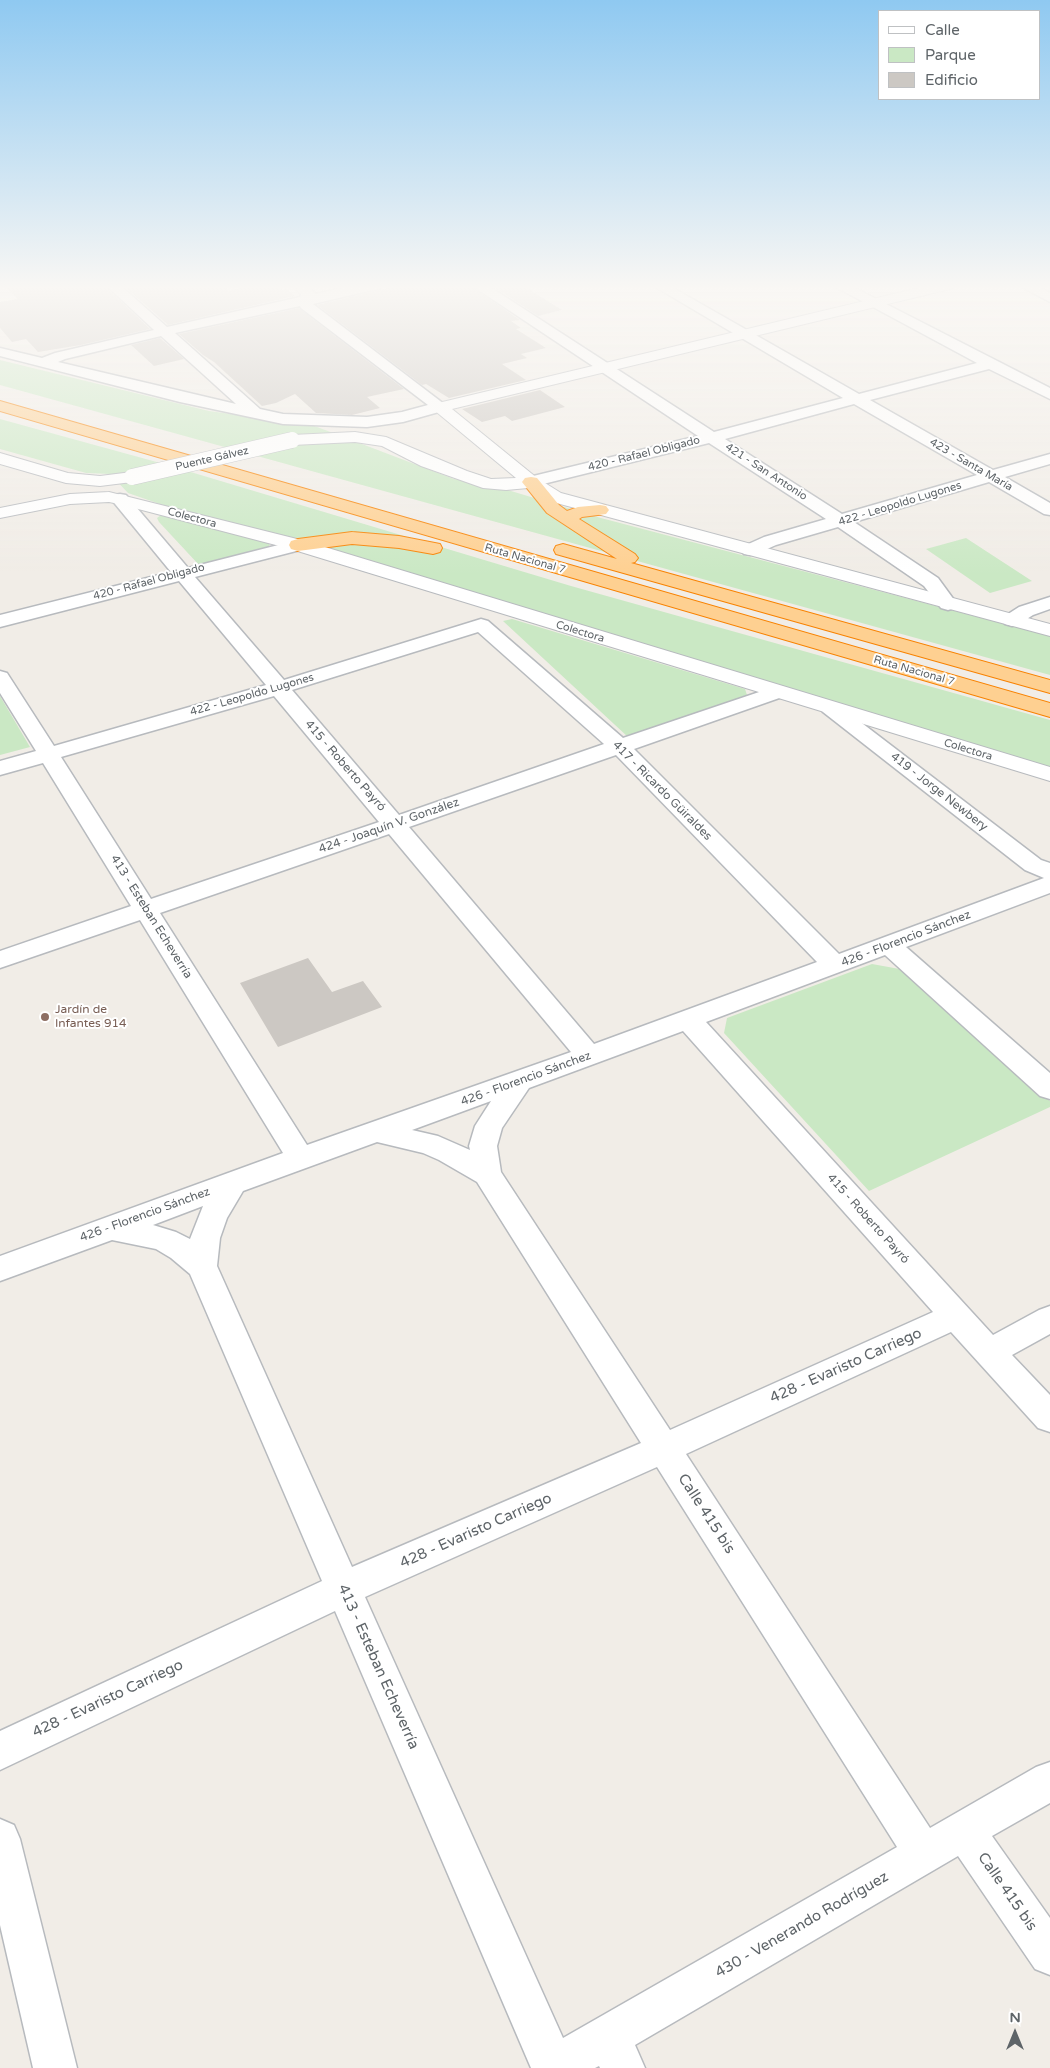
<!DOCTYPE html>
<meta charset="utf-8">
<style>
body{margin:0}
#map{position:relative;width:1050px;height:2068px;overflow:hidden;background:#f1ede7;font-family:"Varela Round",sans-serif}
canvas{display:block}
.legend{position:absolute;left:878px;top:10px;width:162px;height:90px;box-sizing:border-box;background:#fff;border:1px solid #bfc1c3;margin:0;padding:6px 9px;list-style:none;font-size:15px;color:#5e6468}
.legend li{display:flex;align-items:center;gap:10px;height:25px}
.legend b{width:25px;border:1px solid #bfc1c3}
.north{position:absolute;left:990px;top:2008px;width:50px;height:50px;-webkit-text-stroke:4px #fff;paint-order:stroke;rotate:0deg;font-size:14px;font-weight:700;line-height:20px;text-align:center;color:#5e6468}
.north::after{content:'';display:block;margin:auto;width:18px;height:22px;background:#5e6468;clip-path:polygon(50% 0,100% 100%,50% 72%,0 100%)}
</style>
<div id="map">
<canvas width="1050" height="2068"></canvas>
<ul class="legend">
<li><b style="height:6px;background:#fff"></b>Calle</li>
<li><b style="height:14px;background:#cae8c4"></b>Parque</li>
<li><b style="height:14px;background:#ccc8c3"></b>Edificio</li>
</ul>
<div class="north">N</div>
</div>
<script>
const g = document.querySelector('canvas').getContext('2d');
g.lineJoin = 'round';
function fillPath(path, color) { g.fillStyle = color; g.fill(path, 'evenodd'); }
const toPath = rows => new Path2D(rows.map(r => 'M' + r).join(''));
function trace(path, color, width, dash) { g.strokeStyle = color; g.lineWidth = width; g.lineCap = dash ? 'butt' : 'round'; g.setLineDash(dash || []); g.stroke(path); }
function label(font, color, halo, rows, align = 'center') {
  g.font = font + ' "Varela Round",sans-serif'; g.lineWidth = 4; g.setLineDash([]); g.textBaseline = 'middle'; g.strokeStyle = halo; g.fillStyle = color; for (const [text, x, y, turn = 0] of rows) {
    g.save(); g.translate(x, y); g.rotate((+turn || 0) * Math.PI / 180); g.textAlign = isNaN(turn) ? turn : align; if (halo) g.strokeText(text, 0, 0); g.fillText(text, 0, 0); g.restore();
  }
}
const green = toPath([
 [0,360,209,411,312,425,454,479,501,488,601,518,1050,636,1050,675,0,385],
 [0,419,164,464,571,586,1050,720,1050,773,180,511,128,493,110,474,86,473,0,449],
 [161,515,270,542,269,547,199,565,159,522,157,518],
 [966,538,1032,581,990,593,926,549],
 [512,619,745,689,747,695,628,737,503,621],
 [0,696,30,747,0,755],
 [872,964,905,970,1050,1101,1050,1107,869,1191,724,1033,727,1018]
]);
const building = toPath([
 [4,285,104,285,150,329,81,345,38,352,26,339,12,342,0,328,0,302,18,299],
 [123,285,226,285,227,291,256,285,275,285,282,290,286,289,295,296,168,325],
 [401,285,469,285,520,320,511,321,521,328,516,329,546,348,521,354,527,358,502,364,526,380,449,398,426,384,422,385,317,305],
 [491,285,522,285,562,310,538,316],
 [299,308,300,309,404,389,367,397,380,408,352,415,316,413,295,394,276,403,262,406,214,362,203,355,179,334],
 [160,338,184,359,154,366,131,345],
 [540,390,565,407,512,421,505,416,482,422,462,409],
 [308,958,332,992,363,981,382,1007,278,1047,240,983]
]);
const minor = toPath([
 [106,285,120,285,167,327,300,297,301,294,296,289,301,285,308,286,315,294,356,285,382,285,381,288,313,304,448,407,446,410,403,422,367,427,283,424,180,402,0,356,0,348,42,358,55,353,154,330,106,285],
 [300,306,301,308,428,405,402,412,367,417,283,414,260,409,175,333,300,306],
 [161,336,236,404,58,362,65,359,161,336],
 [471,285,487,285,714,432,843,398,652,285,668,285,859,394,977,363,832,285,849,285,1050,388,1050,399,989,369,870,400,993,470,1050,454,1050,464,1005,477,1050,503,1050,515,1044,514,989,482,854,522,938,578,957,604,955,608,948,610,941,608,924,586,838,527,776,545,756,554,750,555,744,554,741,550,744,546,764,537,826,519,709,443,531,487,525,486,523,482,525,478,698,436,471,285],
 [854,404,977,475,842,514,725,439,854,404],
 [1018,285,1035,285,1050,293,1050,302,1018,285],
 [120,494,126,495,188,568,298,540,304,541,307,545,304,549,195,577,284,680,481,619,488,621,623,738,771,688,778,686,785,688,788,692,785,696,634,749,839,954,1044,878,1025,870,823,712,820,708,823,704,830,702,837,704,1041,860,1050,863,1050,893,906,947,1050,1073,1050,1099,1040,1096,885,955,706,1022,993,1335,1039,1310,1050,1306,1050,1334,1012,1355,1050,1395,1050,1432,1038,1428,951,1332,686,1454,930,1828,1036,1767,1050,1762,1050,1803,992,1836,1050,1918,1050,1975,1035,1969,958,1856,635,2045,645,2068,600,2068,599,2066,595,2068,531,2068,335,1611,0,1770,0,1731,322,1581,190,1274,171,1258,156,1249,112,1240,0,1281,0,1256,283,1153,140,920,0,968,0,951,131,906,43,763,0,775,0,761,36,751,0,693,0,671,7,673,54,746,266,685,179,581,0,627,0,615,171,572,111,499,114,495,120,494],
 [478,632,604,744,399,815,292,690,478,632],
 [274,696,379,822,151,899,61,757,274,696],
 [616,755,817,962,594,1044,409,827,616,755],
 [389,834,571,1052,307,1145,160,913,389,834],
 [683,1031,933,1312,670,1430,501,1172,497,1146,502,1128,529,1088,683,1031],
 [491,1101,475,1126,469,1146,470,1150,438,1136,412,1130,491,1101],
 [377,1142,423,1153,439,1160,477,1182,641,1443,352,1567,217,1266,220,1238,227,1218,243,1191,377,1142],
 [203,1206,190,1239,176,1232,153,1225,203,1206],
 [657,1467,897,1847,563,2038,365,1597,657,1467],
 [1050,597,1050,609,1033,615,1019,624,1012,626,1005,624,1002,620,1005,616,1019,607,1050,597],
 [0,1819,14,1825,20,1839,77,2068,33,2068,0,1925,0,1819]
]);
const tertiary = toPath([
 [931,285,957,285,950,289,452,409,537,478,561,493,1050,624,1050,636,549,501,528,488,506,490,483,488,421,466,382,446,355,442,292,445,286,444,284,440,286,436,292,435,355,432,386,437,467,471,491,479,516,478,434,410,432,407,434,404,931,285],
 [0,453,68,473,100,476,132,472,138,473,141,477,138,481,132,482,100,486,66,483,0,464,0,453],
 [109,492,305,541,1050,767,1050,781,291,549,119,504,109,502,70,504,0,518,0,508,70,494,109,492]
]);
const motorway = toPath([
 [0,401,1050,703,1050,717,0,411,0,401],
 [531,477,537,478,559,505,567,511,578,507,600,505,606,506,609,510,606,514,582,517,579,519,635,554,638,558,635,562,631,563,1050,680,1050,693,556,554,554,550,556,546,563,544,617,559,547,513,522,482,525,478,531,477],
 [352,532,399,536,440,544,442,548,440,552,433,554,399,548,352,544,298,551,291,549,289,545,291,541,298,539,352,532]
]);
const tertiaryBridge = toPath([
 [132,477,292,440]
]);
const markers = [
 [45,1017,5,"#8d6e63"]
];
const farStreetnames = [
 ["420 - Rafael Obligado",644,454,-14],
 ["Puente Gálvez",212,459,-13],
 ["423 - Santa María",971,465,30],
 ["421 - San Antonio",766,472,33],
 ["422 - Leopoldo Lugones",900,504,-17],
 ["Colectora",192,518,15],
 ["Ruta Nacional 7",525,559,16],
 ["420 - Rafael Obligado",149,582,-15],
 ["Colectora",580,632,17],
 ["Ruta Nacional 7",914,671,16],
 ["422 - Leopoldo Lugones",252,695,-16],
 ["Colectora",968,750,17]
];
const streetNames = [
 ["415 - Roberto Payró",345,766,49],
 ["417 - Ricardo Güiraldes",662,791,45],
 ["419 - Jorge Newbery",939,792,38],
 ["424 - Joaquín V. González",389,826,-19],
 ["413 - Esteban Echeverría",151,917,58],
 ["426 - Florencio Sánchez",906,939,-21],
 ["426 - Florencio Sánchez",526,1079,-20],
 ["426 - Florencio Sánchez",145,1215,-20],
 ["415 - Roberto Payró",868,1219,48]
];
const educationNames = [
 ["Jardín de",55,1010],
 ["Infantes 914",55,1024]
];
const nearStreetnames = [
 ["428 - Evaristo Carriego",846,1366,-24],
 ["Calle 415 bis",706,1514,57],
 ["428 - Evaristo Carriego",476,1531,-24],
 ["413 - Esteban Echeverría",378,1667,66],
 ["428 - Evaristo Carriego",108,1699,-25],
 ["Calle 415 bis",1007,1892,55],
 ["430 - Venerando Rodríguez",802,1925,-30]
];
fillPath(green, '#cae8c4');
fillPath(building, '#ccc8c3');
trace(minor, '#b7babe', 3);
trace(tertiary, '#b7babe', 2);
trace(motorway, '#f88200', 2);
fillPath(minor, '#fff');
fillPath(tertiary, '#fff');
fillPath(motorway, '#fed091');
trace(tertiaryBridge, '#b7babe', 17, []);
trace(tertiaryBridge, '#fff', 16);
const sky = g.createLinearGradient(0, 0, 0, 575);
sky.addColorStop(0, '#8fc9f1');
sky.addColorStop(0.5, '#f9f7f4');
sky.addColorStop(1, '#f9f7f400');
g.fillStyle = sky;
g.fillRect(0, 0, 1050, 575);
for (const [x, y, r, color] of markers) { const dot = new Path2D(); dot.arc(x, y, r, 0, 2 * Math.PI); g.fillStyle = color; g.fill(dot); trace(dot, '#fff', 2); }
label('11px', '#5e6468', '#fff', farStreetnames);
label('12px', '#5e6468', '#fff', streetNames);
label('12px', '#785e54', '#fff', educationNames, 'left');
label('15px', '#5e6468', '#fff', nearStreetnames);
</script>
